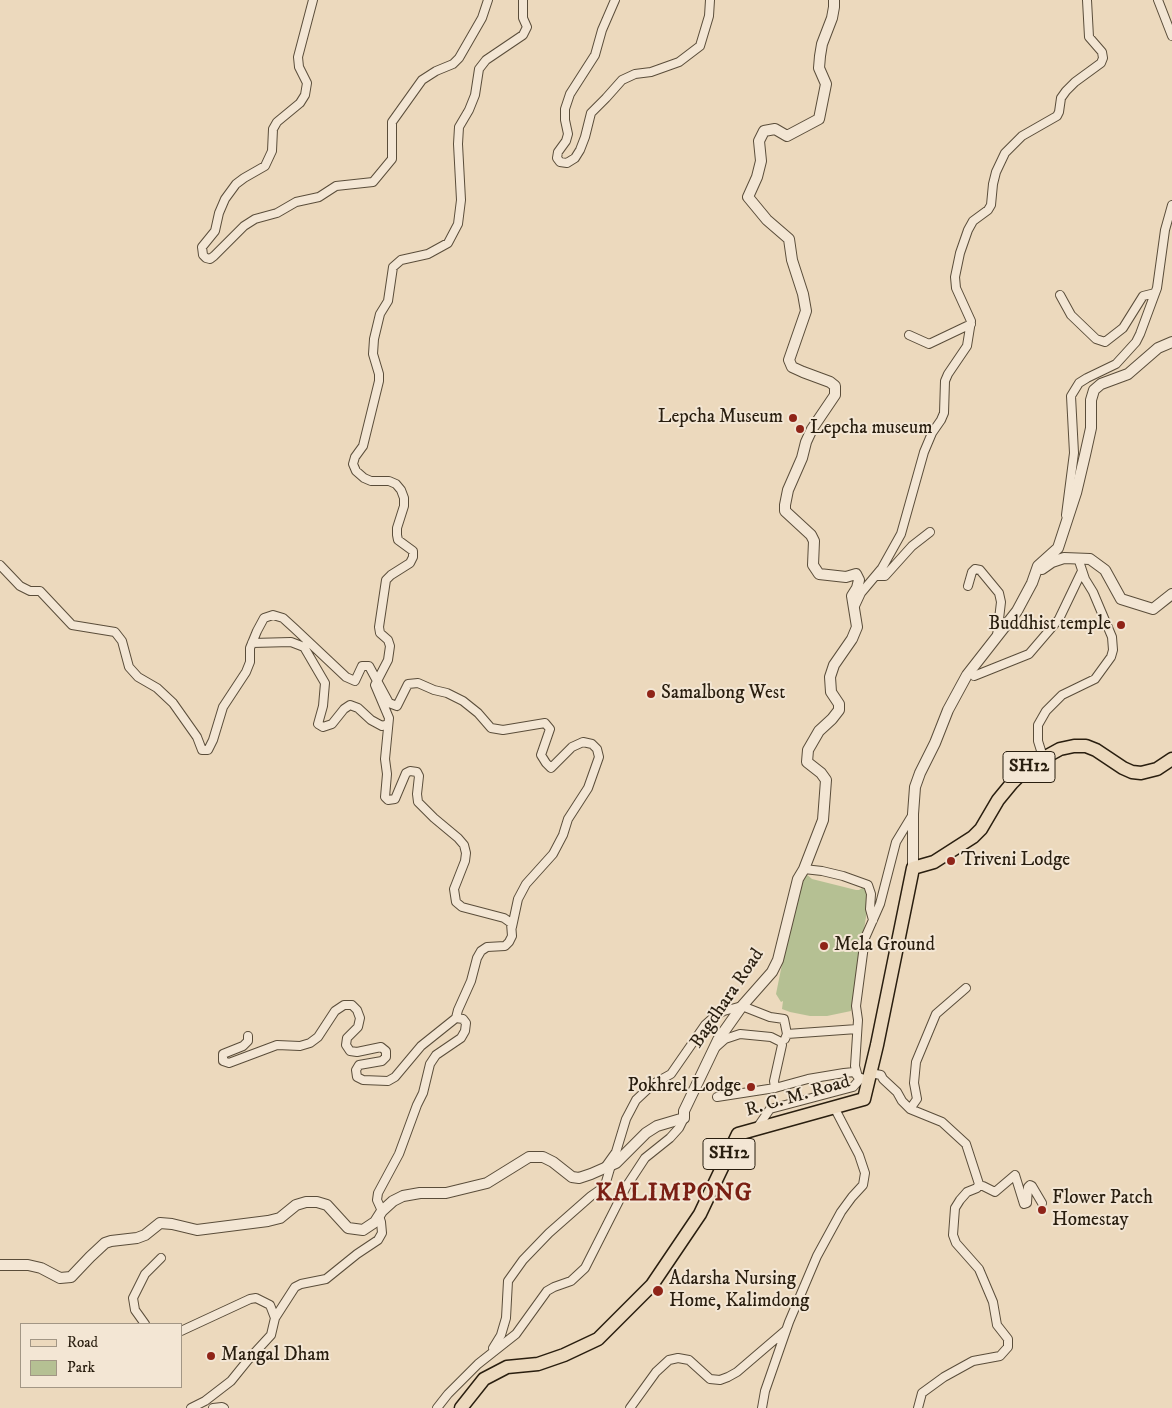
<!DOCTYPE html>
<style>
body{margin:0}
#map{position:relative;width:1172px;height:1408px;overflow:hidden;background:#ecd9bd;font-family:"IM FELL DW Pica",serif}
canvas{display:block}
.legend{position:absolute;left:20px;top:1323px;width:162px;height:65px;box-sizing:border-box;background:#f3e6d4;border:1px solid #a29685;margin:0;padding:6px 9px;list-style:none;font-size:15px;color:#291e0f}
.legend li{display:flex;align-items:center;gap:10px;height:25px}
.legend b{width:25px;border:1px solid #a29685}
</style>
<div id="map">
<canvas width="1172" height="1408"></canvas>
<ul class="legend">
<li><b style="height:6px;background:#ecd9bd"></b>Road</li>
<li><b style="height:14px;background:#b5c093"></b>Park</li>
</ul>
</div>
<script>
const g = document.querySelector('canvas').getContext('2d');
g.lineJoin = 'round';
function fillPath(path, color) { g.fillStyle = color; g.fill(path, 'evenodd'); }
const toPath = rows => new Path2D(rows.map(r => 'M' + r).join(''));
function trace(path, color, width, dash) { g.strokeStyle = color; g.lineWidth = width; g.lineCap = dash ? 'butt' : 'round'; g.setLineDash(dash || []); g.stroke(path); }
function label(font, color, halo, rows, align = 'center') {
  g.font = font + ' "IM FELL DW Pica",serif'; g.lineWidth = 4; g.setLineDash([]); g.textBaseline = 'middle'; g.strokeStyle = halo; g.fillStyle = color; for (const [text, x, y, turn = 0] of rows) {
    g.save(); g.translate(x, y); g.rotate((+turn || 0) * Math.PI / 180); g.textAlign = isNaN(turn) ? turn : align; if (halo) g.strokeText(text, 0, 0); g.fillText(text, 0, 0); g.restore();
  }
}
const green = toPath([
 [805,873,812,879,856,890,859,890,864,887,869,898,851,1011,827,1016,810,1016,790,1012,782,1009,783,1001,781,1002,776,994,799,880]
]);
const minor = toPath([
 [313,0,298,57,299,67,307,83,305,95,300,103,277,122,273,129,272,151,265,166,244,178,236,184,225,199,219,213,215,231,202,247,203,255,206,258,210,259,214,256,244,226,255,219,277,213,296,202,319,197,336,186,373,182,392,159,392,122,422,80,436,71,453,64,459,58,482,18,488,0],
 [615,0,602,30,595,55,570,94,565,109,565,120,568,134,566,141,558,152,557,158,560,162,567,163,575,158,580,150,585,137,591,113,606,98,622,80,635,74,651,72,679,62,700,46,709,16,710,0],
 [1158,0,1172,36],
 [1060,295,1071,315,1096,339,1105,342,1123,328,1143,296,1155,293],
 [909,335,929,344,971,324],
 [1066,515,1074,453,1071,396,1079,383,1087,378,1116,364,1136,342,1140,334,1157,288,1165,230,1172,205],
 [0,565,20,586,30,591,40,591,72,625,115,632,122,641,129,667,138,677,157,688,173,703,197,737,202,750,208,750,213,740,223,707,246,672,250,662,250,648,257,631,264,618,273,615,283,618,294,628,346,677,355,681,362,666,369,666,389,703,397,706,408,684,418,683,434,690,447,693,463,701,478,713,491,728,503,730,545,723,550,729,541,755,546,763,551,768,572,747,583,742,592,744,597,749,599,757,588,788,568,819,563,835,553,854,526,884,518,899,512,927],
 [876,576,885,576,912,546,930,532],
 [968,586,972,572,975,569,980,570,999,593,1001,602,997,636],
 [855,606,861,593,882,568,901,534,924,452,932,433,941,420,944,413,945,381,948,374,967,346,971,321,956,288,955,277,960,253,968,230,973,221,988,210,991,205,993,184,996,172,1005,153,1022,136,1057,116,1059,112,1061,98,1066,91,1075,82,1101,63,1103,58,1102,52,1089,37,1087,0],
 [252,643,291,642,304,647,325,683,323,706,318,724,323,727,332,724,344,709,350,705,358,708,371,720,382,726,388,724],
 [974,676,1029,654,1059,619,1082,571],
 [1043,757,1038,741,1038,725,1046,711,1062,695,1095,679,1111,657,1113,650,1112,637,1093,592,1085,579,1078,558],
 [804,869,822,871,843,876,868,885,871,894,870,909,873,920],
 [248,1036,248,1041,243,1046,223,1054,223,1061,229,1063,277,1045,300,1046,310,1043,318,1037,335,1011,344,1005,352,1005,357,1010,360,1018,358,1027,347,1038,346,1045,350,1051,357,1052,381,1047,386,1051,386,1057,382,1061,359,1065,356,1070,357,1077,363,1080,388,1081,395,1077,421,1046,456,1018,458,1010,471,981,477,958,481,951,487,947,505,946,509,942,512,936,511,923,504,918,462,907,456,902,454,889,465,861,466,853,464,845,458,838,434,818,418,802,417,794,419,776,417,772,410,771,406,773,395,799,388,800,385,797,387,774,385,759,389,718,375,685,388,660,390,646,388,640,380,633,379,627,386,580,391,575,410,563,413,557,413,551,398,540,397,535,397,528,404,506,404,498,401,490,396,484,389,481,371,481,364,478,356,471,353,464,355,457,363,446,379,381,379,374,373,354,374,339,380,314,388,301,393,267,401,260,428,254,448,243,458,224,461,200,458,144,459,127,469,110,475,95,479,69,486,60,523,35,527,27,523,18,523,0],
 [785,1039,787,1034,857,1029],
 [716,1047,725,1039,740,1034,771,1037,781,1042,782,1045,774,1081,775,1088],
 [870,1073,881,1075,883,1079,897,1092,902,1101,910,1109,942,1122,966,1144,979,1184,977,1188,967,1192,960,1200,955,1208,953,1235,956,1243,979,1269,993,1302,997,1325,1008,1339,1008,1347,1000,1356,973,1361,944,1377,922,1393,918,1408],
 [868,1080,858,1077,855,1066,858,1020,856,1006,865,938,880,904,896,842,913,814],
 [717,1097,775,1088,808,1079,844,1073,854,1072,858,1077],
 [910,1109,917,1099,914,1083,916,1062,936,1014,966,988],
 [757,1128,770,1109,853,1087,861,1078],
 [606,1166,616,1152,626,1119,636,1100,653,1084,671,1074,705,1025,715,1016,724,1011,742,1006,770,1017,784,1019,787,1034],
 [978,1186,983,1186,995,1192,1015,1175,1024,1204,1027,1203,1028,1187,1030,1185,1032,1186,1042,1203],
 [382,1211,377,1200,378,1193,399,1154,417,1105,423,1093,430,1064,436,1055,461,1038,465,1031,466,1023,463,1019,456,1018],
 [275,1318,295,1287,301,1284,326,1279,357,1254,378,1240,382,1233,381,1222,379,1216],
 [145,1324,135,1310,133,1298,145,1274,161,1258],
 [181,1331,250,1299,256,1298,270,1305,275,1318,271,1335,248,1360,231,1381,205,1401,191,1408],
 [493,1348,501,1335,506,1318,508,1281,523,1260,549,1233,591,1196,601,1189,606,1182,611,1165],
 [213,1408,222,1407,224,1408],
 [437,1408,448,1394,478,1364,516,1334,547,1291,554,1287,571,1281,585,1268,626,1187,645,1158,670,1138,679,1128,684,1118],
 [630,1408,656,1372,669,1360,678,1358,689,1360,710,1379,720,1380,728,1377,737,1372,786,1330],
 [762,1408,765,1391,789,1322,817,1256,841,1212,852,1197,863,1185,865,1173,859,1155,834,1107]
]);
const tertiary = toPath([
 [1042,569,1052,562,1064,558,1090,559,1105,570,1121,599,1153,609,1172,594],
 [913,868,913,814,915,787,920,773,935,743,948,710,967,675,1017,611,1032,583,1038,566,1058,548,1076,493,1085,455,1091,428,1091,400,1094,390,1101,384,1128,374,1158,348,1172,342],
 [0,1265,28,1265,41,1268,60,1278,71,1277,90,1257,105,1243,111,1241,137,1238,145,1235,160,1223,172,1224,197,1230,268,1221,280,1218,296,1205,306,1202,317,1202,327,1205,348,1228,363,1230,375,1222,382,1211,393,1201,403,1196,420,1193,446,1193,487,1183,529,1157,543,1157,553,1162,572,1177,579,1178,591,1174,616,1163,646,1133,657,1126,684,1118,684,1111,718,1040,742,1006,772,972,778,960,798,879,804,869,823,820,826,780,821,773,807,762,808,750,819,731,832,719,839,710,839,704,831,692,830,677,834,665,852,639,857,627,852,596,857,588,859,580,856,574,846,577,819,574,813,565,814,541,811,535,785,511,785,505,788,490,802,458,806,442,812,429,835,395,835,386,830,382,803,372,792,367,789,360,806,311,803,294,792,260,789,239,767,220,748,197,757,177,761,161,759,141,764,131,775,129,787,136,819,119,826,84,819,68,820,56,822,44,832,18,834,7,834,0]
]);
const primary = toPath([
 [461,1408,484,1379,507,1367,538,1364,564,1355,598,1339,652,1285,700,1214,738,1134,864,1099,877,1045,913,868,934,862,973,837,981,829,998,800,1012,783,1029,766,1060,749,1074,746,1086,746,1096,750,1123,768,1132,772,1141,773,1157,769,1172,759]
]);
const markers = [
 [793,418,5,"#8f2418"],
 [800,429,5,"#8f2418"],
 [1121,625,5,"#8f2418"],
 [651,694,5,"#8f2418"],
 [951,861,5,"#8f2418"],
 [824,946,5,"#8f2418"],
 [751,1087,5,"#8f2418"],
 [1042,1210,5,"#8f2418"],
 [658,1291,6,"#8f2418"],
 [211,1356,5,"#8f2418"]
];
const shields = [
 [1029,767,52],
 [729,1154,52]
];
const shieldNames = [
 ["SH12",1029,767],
 ["SH12",729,1154]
];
const poiNames = [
 ["Lepcha Museum",783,418,"right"],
 ["Lepcha museum",810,429],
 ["Buddhist temple",1111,625,"right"],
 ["Samalbong West",661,694],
 ["Triveni Lodge",961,861],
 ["Mela Ground",834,946],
 ["Pokhrel Lodge",741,1087,"right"],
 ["Flower Patch",1052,1199],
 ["Homestay",1052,1221],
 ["Adarsha Nursing",669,1280],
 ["Home, Kalimdong",669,1302],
 ["Mangal Dham",221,1356]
];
const streetNames = [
 ["Bagdhara Road",728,999,-56],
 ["R. C. M. Road",798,1097,-16]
];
const districtNames = [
 ["KALIMPONG",674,1195]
];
fillPath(green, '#b5c093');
trace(minor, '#5a4d3a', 10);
trace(tertiary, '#5a4d3a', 12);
trace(primary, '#291e0f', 15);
trace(minor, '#f3e6d4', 8);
trace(tertiary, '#f3e6d4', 10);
trace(primary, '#ecd9bd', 12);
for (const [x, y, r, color] of markers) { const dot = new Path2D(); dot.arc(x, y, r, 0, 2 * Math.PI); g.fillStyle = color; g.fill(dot); trace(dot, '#f3e6d4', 2); }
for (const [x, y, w] of shields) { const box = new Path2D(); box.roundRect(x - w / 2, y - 15.5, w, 31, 4); g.fillStyle = '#f3e6d4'; g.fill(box); trace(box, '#291e0f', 1); }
label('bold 18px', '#291e0f', null, shieldNames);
label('19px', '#291e0f', '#f3e6d4', poiNames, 'left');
label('19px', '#291e0f', '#f3e6d4', streetNames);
g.letterSpacing = '1px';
label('bold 24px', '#7a1f14', '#f3e6d4', districtNames);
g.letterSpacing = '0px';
</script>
